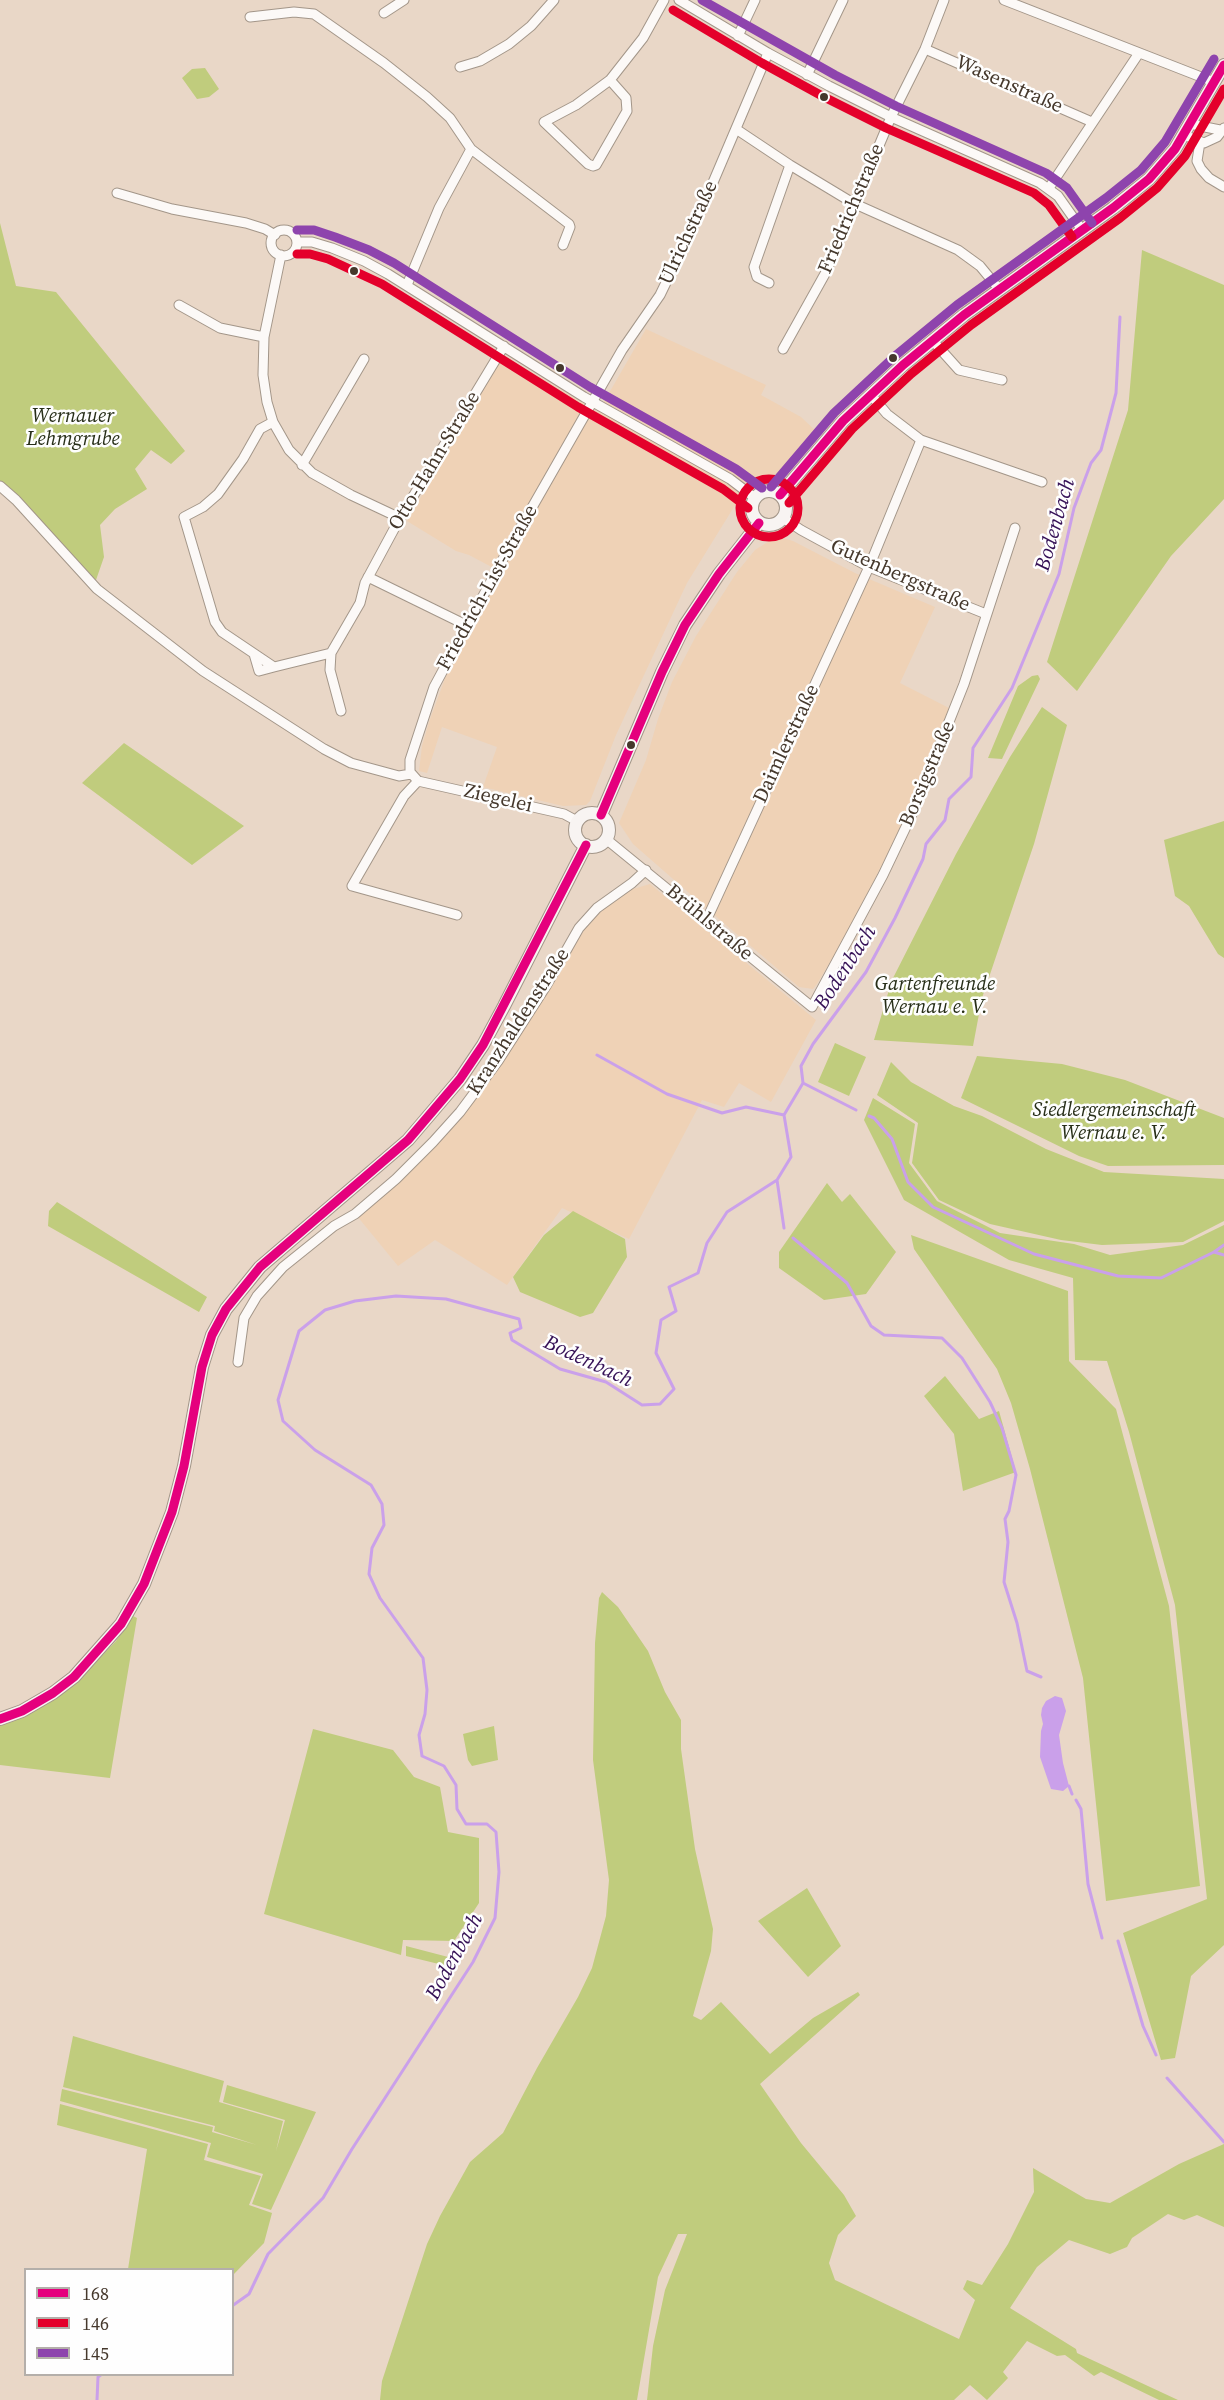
<!DOCTYPE html>
<meta charset="utf-8">
<style>
body{margin:0}
#map{position:relative;width:1224px;height:2400px;overflow:hidden;background:#e9d7c7;font-family:"Source Serif 4",serif}
canvas{display:block}
.legend{position:absolute;left:24px;top:2268px;width:210px;height:108px;box-sizing:border-box;background:#fefefe;border:2px solid #b4afaa;margin:0;padding:8px 10px;list-style:none;font-size:18px;color:#45382c}
.legend li{display:flex;align-items:center;gap:12px;height:30px}
.legend b{width:30px;border:2px solid #b4afaa}
</style>
<div id="map">
<canvas width="1224" height="2400"></canvas>
<ul class="legend">
<li><b style="height:8px;background:#e5007d"></b>168</li>
<li><b style="height:8px;background:#e4002b"></b>146</li>
<li><b style="height:8px;background:#8e44ad"></b>145</li>
</ul>
</div>
<script>
const g = document.querySelector('canvas').getContext('2d');
g.lineJoin = 'round';
function fillPath(path, color) { g.fillStyle = color; g.fill(path, 'evenodd'); }
const toPath = rows => new Path2D(rows.map(r => 'M' + r).join(''));
function trace(path, color, width, dash) { g.strokeStyle = color; g.lineWidth = width; g.lineCap = dash ? 'butt' : 'round'; g.setLineDash(dash || []); g.stroke(path); }
function label(font, color, halo, rows, align = 'center') {
  g.font = font + ' "Source Serif 4",serif'; g.lineWidth = 5; g.setLineDash([]); g.textBaseline = 'middle'; g.strokeStyle = halo; g.fillStyle = color; for (const [text, x, y, turn = 0] of rows) {
    g.save(); g.translate(x, y); g.rotate((+turn || 0) * Math.PI / 180); g.textAlign = isNaN(turn) ? turn : align; if (halo) g.strokeText(text, 0, 0); g.fillText(text, 0, 0); g.restore();
  }
}
const built = toPath([
 [646,329,766,385,761,395,801,417,817,432,777,474,763,482,755,480,737,502,687,583,616,735,590,801,586,805,563,806,483,787,497,747,442,727,427,773,419,771,422,746,429,722,447,673,471,626,503,573,469,555,456,551,407,521,503,355,598,412],
 [777,536,793,541,855,573,935,607,900,683,949,708,936,748,898,833,849,930,817,984,813,989,799,987,720,920,633,844,619,823,646,760,658,719,672,682,696,636,737,572,755,550],
 [650,884,816,1020,771,1102,739,1083,724,1107,702,1100,629,1239,562,1208,507,1285,435,1240,398,1266,357,1216,440,1138,545,993,594,914,623,892]
]);
const green = toPath([
 [205,68,219,89,209,97,197,99,182,78,192,69],
 [0,223,16,286,56,292,185,451,171,464,151,450,135,469,147,489,115,509,100,525,104,557,96,580,0,484],
 [1142,250,1224,285,1224,499,1171,556,1077,691,1047,662,1128,410],
 [1038,675,1040,679,1002,759,988,758,1018,686,1032,676],
 [1042,707,1067,725,1034,844,982,998,973,1046,874,1040,892,980,956,854,1010,757],
 [124,743,244,826,192,865,82,783],
 [1224,821,1224,958,1218,954,1189,906,1175,896,1164,840],
 [835,1043,866,1057,849,1096,818,1082],
 [977,1056,1062,1064,1125,1080,1224,1118,1224,1165,1108,1166,1079,1156,961,1098],
 [891,1062,911,1082,954,1106,982,1116,1046,1149,1104,1172,1224,1179,1224,1221,1183,1242,1102,1245,1061,1240,990,1224,939,1200,912,1163,918,1123,877,1095],
 [873,1098,915,1124,909,1163,937,1201,1000,1233,1074,1244,1110,1255,1183,1245,1224,1225,1224,1945,1191,1976,1175,2058,1161,2060,1123,1933,1207,1899,1175,1605,1129,1432,1107,1361,1075,1360,1073,1278,1009,1260,904,1200,864,1120],
 [827,1183,842,1202,850,1194,896,1252,866,1294,824,1300,779,1268,779,1252],
 [57,1202,207,1297,199,1312,48,1226,49,1211],
 [573,1211,625,1239,627,1257,593,1313,580,1317,520,1292,513,1277,544,1235],
 [911,1235,1068,1291,1069,1361,1116,1409,1169,1606,1200,1886,1106,1901,1083,1678,1030,1469,1011,1403,997,1369,914,1249],
 [945,1376,979,1419,999,1411,1016,1472,963,1491,954,1434,924,1396],
 [602,1592,618,1607,648,1651,665,1692,681,1720,681,1749,695,1849,713,1929,711,1951,693,2016,701,2020,721,2002,770,2054,813,2018,858,1992,860,1995,760,2084,801,2143,844,2195,856,2216,838,2235,829,2263,835,2280,959,2339,975,2300,963,2289,967,2280,982,2285,1008,2244,1034,2192,1033,2168,1086,2199,1110,2203,1179,2164,1224,2144,1224,2227,1197,2215,1184,2220,1168,2214,1132,2238,1127,2247,1110,2254,1069,2240,1037,2267,1010,2308,1076,2349,1077,2353,1178,2400,1159,2400,1101,2372,1094,2376,1065,2355,1057,2356,1027,2341,1003,2372,1008,2378,987,2400,970,2385,954,2400,647,2400,653,2346,665,2290,687,2234,678,2234,658,2277,637,2400,380,2400,382,2381,427,2244,440,2216,470,2162,503,2133,537,2068,578,1997,592,1968,606,1916,609,1880,593,1760,595,1643,599,1598],
 [133,1616,137,1618,110,1778,0,1765,0,1726,52,1700,74,1685,116,1641],
 [494,1726,498,1760,472,1766,468,1760,463,1734],
 [313,1729,393,1750,414,1777,440,1787,448,1832,479,1838,479,1903,454,1941,403,1940,401,1955,264,1914],
 [807,1888,841,1946,808,1977,758,1921],
 [406,1946,452,1958,447,1966,406,1956],
 [73,2036,224,2081,219,2102,283,2121,276,2151,285,2120,223,2102,227,2085,316,2112,271,2210,252,2204,263,2174,207,2157,211,2143,60,2101,62,2089,213,2127,212,2132,257,2145,214,2131,215,2126,63,2087],
 [60,2104,208,2144,204,2160,261,2176,249,2205,272,2213,264,2243,233,2275,232,2270,128,2269,147,2149,57,2125]
]);
const water = toPath([
 [1055,1696,1062,1698,1066,1711,1059,1735,1063,1763,1069,1786,1063,1791,1051,1789,1040,1757,1041,1731,1043,1724,1041,1715,1042,1708,1046,1701]
]);
const stream = toPath([
 [597,1055,667,1094,722,1113,746,1107,784,1115],
 [803,1083,856,1110],
 [869,1116,874,1118,892,1139,908,1182,933,1207,1034,1254,1118,1276,1161,1278,1214,1252,1224,1245],
 [777,1180,784,1228],
 [793,1238,847,1283,871,1326,884,1335,942,1338,962,1358,990,1402,1002,1428,1016,1475,1009,1511,1005,1519,1008,1542,1004,1582,1017,1623,1027,1671,1041,1677],
 [1214,1252,1224,1255],
 [1069,1786,1072,1794],
 [1076,1800,1081,1809,1088,1884,1102,1938],
 [1118,1941,1143,2026,1156,2055],
 [1167,2078,1224,2142],
 [232,2306,249,2294,268,2254,323,2198,352,2149,473,1962,495,1918,499,1872,496,1832,487,1824,466,1824,457,1809,456,1785,444,1766,422,1756,419,1735,425,1714,427,1690,423,1658,380,1598,369,1574,372,1548,384,1525,382,1504,371,1485,315,1450,283,1421,278,1400,299,1331,325,1310,355,1301,396,1296,446,1299,519,1319,521,1328,510,1333,512,1340,560,1369,606,1382,642,1405,660,1404,674,1389,656,1353,661,1320,676,1311,669,1287,698,1273,707,1243,727,1212,777,1180,791,1157,784,1115,803,1083,801,1066,813,1044,866,972,895,918,923,859,926,844,945,820,949,799,971,777,973,748,1012,688,1059,574,1074,508,1091,463,1101,450,1116,393,1120,317],
 [97,2400,98,2377,102,2374]
]);
const street = toPath([
 [679,0,768,53,829,86,891,117,1040,183,1058,196,1082,230],
 [1004,0,1214,82],
 [384,13,404,0],
 [250,17,294,12,314,14,384,63,427,97,450,118,471,149,439,208,407,285],
 [738,36,755,0],
 [925,49,1092,122],
 [460,67,480,61,509,44,531,26,554,0],
 [807,75,843,0],
 [610,80,626,98,627,111,596,165,593,166,588,164,544,122,576,105,610,80,643,38,664,0],
 [1190,124,1220,130],
 [736,129,790,165,853,203,958,250,980,266,999,289],
 [1184,135,1204,143,1217,137,1224,128],
 [1200,142,1197,161,1201,169,1209,178,1224,187],
 [471,149,569,224,570,227,563,245],
 [1049,188,1139,53],
 [117,193,172,209,246,223,265,229,275,235],
 '271 243a13 13 0 1 1 26 0a13 13 0 1 1-26 0Z',
 [297,242,312,242,332,248,364,261,388,274,584,397,730,479,755,498],
 [281,255,264,337,263,375,267,402,273,422,289,450,312,473,351,495,400,518],
 [769,283,757,277,754,267,790,165],
 [179,305,220,328,264,337],
 [933,341,959,370,1002,380],
 [783,349,826,272,891,117,925,49,944,0],
 [871,395,887,414,921,440,1042,482],
 [273,422,260,429,243,459,218,494,203,507,184,517,215,622,222,632,274,667,331,653,360,603,365,583,400,518,504,346],
 [302,465,364,359],
 [0,486,16,500,97,589,203,671,324,749,351,763,399,776,411,774],
 [783,518,801,530,869,567,986,614],
 [368,577,466,625],
 [331,653,330,670,341,711],
 [254,654,259,671,274,667],
 [418,781,410,772,410,760,434,687,510,546,622,350,660,295,703,206,768,53],
 [418,781,404,796,352,886,457,915],
 [418,781,564,814,577,821],
 [606,839,812,1007,883,875,914,810,964,684,1015,528],
 [706,921,869,567,921,440],
 [238,1362,244,1318,257,1296,283,1267,334,1226,355,1214,396,1179,433,1142,460,1112,498,1061,546,986,579,928,597,908,632,883,646,870]
]);
const secondary = toPath([
 '752 508a17 17 0 1 1 34 0a17 17 0 1 1-34 0Z',
 [780,495,843,421,903,365,964,315,1113,208,1149,179,1175,149,1224,65],
 '575 830a17 17 0 1 1 34 0a17 17 0 1 1-34 0Z',
 [601,815,662,672,685,625,719,574,759,523],
 [0,1719,22,1711,53,1693,74,1677,121,1624,144,1584,172,1512,184,1466,202,1367,212,1335,226,1309,260,1267,408,1140,460,1079,483,1045,504,1006,586,845]
]);
const bus1 = toPath([
 [780,495,843,421,903,365,964,315,1113,208,1149,179,1175,149,1224,65],
 [601,815,662,672,685,625,719,574,759,523],
 [0,1719,22,1711,53,1693,74,1677,121,1624,144,1584,172,1512,184,1466,202,1367,212,1335,226,1309,260,1267,408,1140,460,1079,483,1045,586,845]
]);
const bus2 = toPath([
 [673,10,762,63,824,97,886,128,1034,193,1049,205,1072,237],
 [297,254,310,254,328,259,382,284,578,407,723,489,748,508],
 '740 508a29 29 0 1 1 58 0a29 29 0 1 1-58 0Z',
 [789,503,852,429,911,374,971,325,1120,218,1157,188,1185,156,1224,89]
]);
const bus3 = toPath([
 [702,0,835,75,896,106,1046,173,1067,188,1092,223],
 [297,230,314,230,335,237,369,250,394,263,590,387,736,469,762,488],
 [771,487,834,413,895,356,957,305,1106,198,1141,170,1165,142,1214,59]
]);
const markers = [
 [824,97,5,"#45382c"],
 [354,271,5,"#45382c"],
 [893,358,5,"#45382c"],
 [560,368,5,"#45382c"],
 [631,745,5,"#45382c"]
];
const streetNames = [
 ["Wasenstraße",1009,85,24],
 ["Friedrichstraße",852,209,-67],
 ["Ulrichstraße",689,233,-65],
 ["Otto-Hahn-Straße",435,461,-59],
 ["Gutenbergstraße",900,576,24],
 ["Friedrich-List-Straße",488,588,-61],
 ["Daimlerstraße",787,744,-65],
 ["Borsigstraße",928,774,-67],
 ["Ziegelei",498,799,13],
 ["Brühlstraße",709,923,40],
 ["Kranzhaldenstraße",519,1022,-57]
];
const parkNames = [
 ["Wernauer",73,417],
 ["Lehmgrube",73,440],
 ["Gartenfreunde",935,985],
 ["Wernau e. V.",935,1008],
 ["Siedlergemeinschaft",1114,1111],
 ["Wernau e. V.",1114,1134]
];
const waterNames = [
 ["Bodenbach",1056,525,-74],
 ["Bodenbach",846,968,-57],
 ["Bodenbach",588,1362,25],
 ["Bodenbach",455,1957,-61]
];
fillPath(built, '#efd2b6');
fillPath(green, '#c0cc7d');
fillPath(water, '#caa0ea');
trace(stream, '#caa0ea', 3);
trace(street, '#a39689', 11);
trace(secondary, '#a39689', 14);
trace(street, '#fcf9f7', 9);
trace(secondary, '#f8f4f2', 12);
trace(bus1, '#e5007d', 9);
trace(bus2, '#e4002b', 9);
trace(bus3, '#8e44ad', 9);
for (const [x, y, r, color] of markers) { const dot = new Path2D(); dot.arc(x, y, r, 0, 2 * Math.PI); g.fillStyle = color; g.fill(dot); trace(dot, '#fefefe', 2); }
label('20px', '#45382c', '#fefefe', streetNames);
label('italic 20px', '#272e18', '#fefefe', parkNames);
label('italic 21px', '#361257', '#fefefe', waterNames);
</script>
